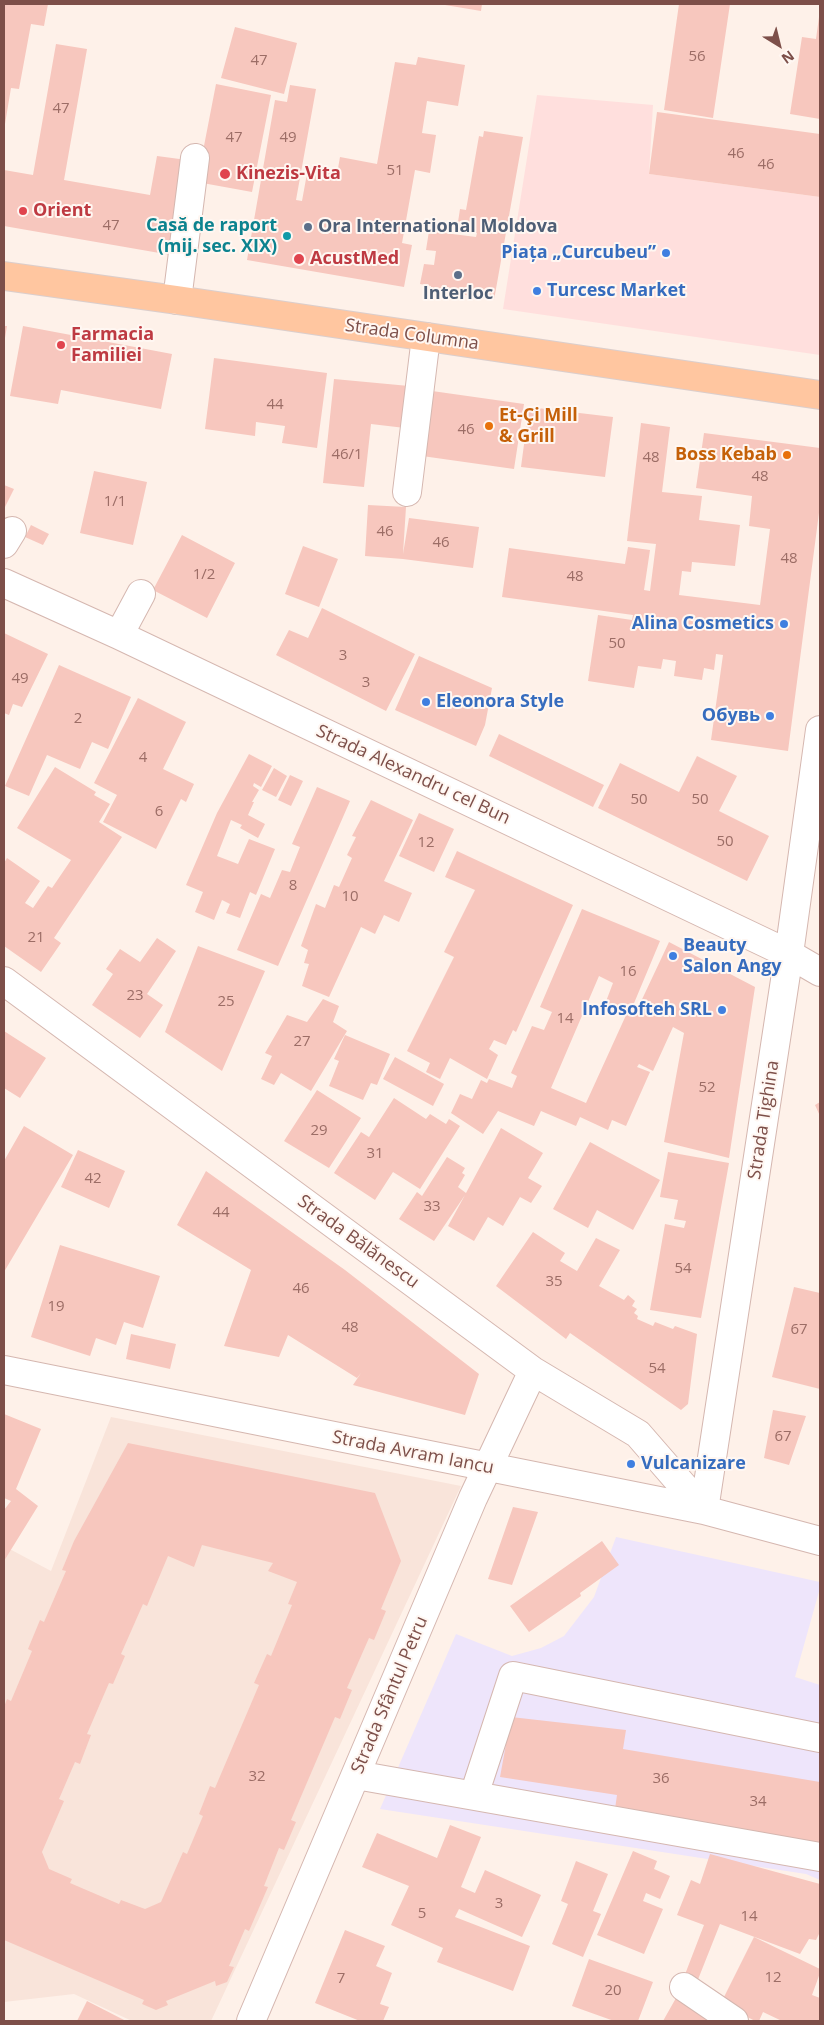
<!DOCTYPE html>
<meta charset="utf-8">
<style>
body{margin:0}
#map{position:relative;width:824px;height:2025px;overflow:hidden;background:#fef1e9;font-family:"Open Sans",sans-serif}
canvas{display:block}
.frame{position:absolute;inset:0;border:5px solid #7d4f49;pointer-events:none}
.north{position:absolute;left:754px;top:20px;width:50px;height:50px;-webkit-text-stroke:4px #fff7f2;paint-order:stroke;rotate:144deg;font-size:14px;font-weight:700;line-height:20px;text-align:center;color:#7d4f49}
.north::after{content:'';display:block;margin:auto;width:18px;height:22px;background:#7d4f49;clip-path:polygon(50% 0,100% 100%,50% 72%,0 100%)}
</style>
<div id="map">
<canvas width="824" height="2025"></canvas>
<div class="frame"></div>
<div class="north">N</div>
</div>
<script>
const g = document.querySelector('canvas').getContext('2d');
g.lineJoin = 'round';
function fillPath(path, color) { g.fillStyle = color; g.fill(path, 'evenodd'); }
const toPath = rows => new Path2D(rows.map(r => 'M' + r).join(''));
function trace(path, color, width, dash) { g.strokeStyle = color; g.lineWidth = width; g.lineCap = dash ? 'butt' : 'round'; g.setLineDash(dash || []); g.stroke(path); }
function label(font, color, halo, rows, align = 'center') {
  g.font = font + ' "Open Sans",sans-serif'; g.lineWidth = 4; g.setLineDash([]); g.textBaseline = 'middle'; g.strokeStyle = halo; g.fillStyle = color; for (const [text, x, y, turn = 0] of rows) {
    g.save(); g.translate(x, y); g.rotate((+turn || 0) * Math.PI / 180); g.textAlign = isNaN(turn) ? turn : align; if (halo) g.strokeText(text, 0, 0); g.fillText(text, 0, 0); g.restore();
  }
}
const residential = toPath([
 [111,1417,461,1486,211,2021,132,2021,74,1994,4,2002,4,1546,51,1571]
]);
const commercial = toPath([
 [537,95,653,105,649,174,820,197,820,355,503,309]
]);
const education = toPath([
 [616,1537,820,1582,820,1588,795,1677,820,1685,820,1880,806,1874,380,1809,456,1634,512,1656,541,1648,564,1636,594,1597]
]);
const building = toPath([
 [4,4,48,4,44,26,31,24,19,89,11,88,5,124],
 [439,4,482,4,481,11],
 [679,4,730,4,713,118,664,110],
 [819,17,820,17,820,119,790,114,802,37,816,39],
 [235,27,297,43,284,94,221,78],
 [56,44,87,49,64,180,150,195,157,156,187,160,171,255,4,226,4,170,33,175],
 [418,57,465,65,458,106,427,101,422,133,436,135,430,173,415,170,402,243,412,245,404,287,247,260,275,100,287,102,290,85,316,89,296,200,302,201,308,168,337,174,340,157,377,164,395,62,416,65],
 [216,84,271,95,252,192,197,182],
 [657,112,820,134,820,197,649,174],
 [484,131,523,137,494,300,431,289,431,286,420,284,424,264,434,265,436,251,426,250,429,231,476,237,477,233,462,230,464,223,458,222,460,209,466,210,479,136,483,137],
 [4,326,7,326,5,338,4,338],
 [23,326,172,354,161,409,61,390,58,404,10,396],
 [214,358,327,373,317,448,282,443,285,426,256,422,255,436,205,429],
 [334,379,409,386,405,428,371,424,364,487,323,483],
 [425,390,524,404,514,469,415,455],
 [529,407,613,417,605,477,521,467],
 [641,423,670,427,662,492,702,496,699,520,740,525,735,566,692,562,691,572,682,571,679,595,760,605,770,529,749,526,752,496,696,488,704,433,820,448,820,505,788,751,711,740,723,655,716,654,714,670,704,668,702,680,674,676,676,661,663,659,661,669,638,666,634,688,588,681,598,615,632,620,633,615,502,597,509,548,625,564,628,547,650,550,644,590,650,591,656,544,627,541],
 [94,471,147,482,133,545,80,533],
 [4,485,14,489,4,509],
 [368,505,406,507,403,554,409,518,479,527,473,568,403,559,365,556],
 [31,525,49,534,43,545,25,537],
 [182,535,235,563,207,618,153,590],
 [303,546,338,559,319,607,285,594],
 [322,608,415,654,386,711,276,655,289,630,308,638],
 [4,633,48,654,22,707,13,704,9,715,4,713],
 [419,656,492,688,485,725,476,746,395,710],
 [59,665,131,697,108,749,92,742,80,769,47,755,29,796,5,786],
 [138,698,186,722,163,769,194,784,186,802,181,799,156,849,103,822,117,795,94,783],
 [499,734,604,785,593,807,489,756],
 [249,754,272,766,261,787,254,783,253,786,259,790,252,802,254,802,248,815,265,824,258,838,240,828,242,825,231,820,217,856,238,864,249,839,275,849,256,895,250,892,240,918,226,913,230,904,222,900,214,920,195,912,203,892,186,885,217,813],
 [697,756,737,776,719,811,769,836,747,881,598,808,620,763,679,792],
 [55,767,96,792,94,795,110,804,99,822,122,837,54,938,61,943,41,972,4,946,4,863,7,858,40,881,25,903,33,908,48,886,52,888,71,860,17,828],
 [274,768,287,776,276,797,262,790],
 [290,775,303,781,291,806,278,800],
 [317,787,350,801,278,966,237,950,261,894,270,898,282,870,290,872,300,847,292,844],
 [371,800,413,820,384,881,412,893,399,922,384,915,375,934,361,927,329,997,302,986,309,964,304,963,308,950,301,946,316,904,325,908,334,885,339,887,352,858,347,855,356,837,352,836],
 [419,813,454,829,434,872,399,856],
 [457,851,573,905,516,1032,513,1030,506,1045,494,1040,489,1049,498,1055,487,1079,450,1058,440,1079,426,1072,430,1063,407,1051,454,957,444,952,475,890,445,877],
 [582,909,660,941,632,1008,637,1010,669,942,755,987,729,1158,664,1142,684,1033,673,1027,653,1071,639,1064,637,1067,650,1072,626,1126,612,1120,608,1130,580,1117,576,1126,541,1111,534,1126,498,1111,483,1134,451,1113,460,1094,472,1099,481,1080,487,1083,489,1079,512,1088,517,1076,511,1073,532,1026,544,1030,552,1012,540,1007],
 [599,976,613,983,605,1004,627,1013,586,1103,551,1088],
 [157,938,176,951,147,994,163,1005,140,1038,92,1005,113,974,106,969,120,949,140,962],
 [198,946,265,971,222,1071,165,1032],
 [323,999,339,1006,333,1022,347,1031,311,1091,281,1073,274,1085,261,1079,272,1056,265,1053,287,1015,307,1022],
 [4,1031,46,1058,20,1098,4,1088],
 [345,1035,390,1054,377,1085,371,1083,363,1100,329,1086,339,1061,334,1059],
 [395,1057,444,1084,433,1106,383,1079],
 [317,1090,361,1118,329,1168,284,1141],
 [394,1098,426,1119,430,1114,446,1124,449,1119,460,1126,420,1189,393,1172,375,1200,334,1173,361,1132,369,1137],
 [820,1102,820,1116,815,1105],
 [24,1126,73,1155,4,1272,4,1161],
 [501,1128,543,1153,528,1178,542,1186,531,1203,520,1197,503,1226,488,1217,474,1241,448,1226,465,1195,434,1241,399,1219,417,1192,422,1196,447,1157,465,1168,462,1173,465,1175,458,1187,466,1193],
 [590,1142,660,1180,633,1230,597,1210,588,1228,553,1209],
 [78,1150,125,1171,109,1208,61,1187],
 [668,1152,729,1163,701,1318,650,1310,665,1224,684,1228,686,1221,674,1219,678,1200,660,1197],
 [206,1171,345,1270,479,1374,465,1415,353,1385,361,1373,357,1378,288,1335,279,1357,224,1346,251,1270,177,1225],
 [533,1232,565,1253,560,1261,577,1271,596,1238,620,1250,599,1286,624,1300,628,1295,635,1301,632,1306,637,1309,634,1313,638,1316,637,1319,653,1326,655,1322,673,1329,675,1326,697,1334,688,1404,681,1410,570,1333,566,1339,496,1286],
 [60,1245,160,1276,143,1328,124,1322,116,1345,96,1338,90,1356,31,1337],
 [794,1287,820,1293,820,1389,772,1377],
 [131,1334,176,1344,170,1369,126,1359],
 [773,1410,806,1416,789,1465,764,1458],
 [4,1414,41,1429,16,1489,38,1506,4,1561,4,1510,11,1501,4,1498],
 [128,1443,375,1493,401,1561,381,1609,386,1611,374,1640,369,1638,347,1688,352,1690,340,1719,335,1717,291,1820,296,1822,284,1850,279,1848,264,1886,268,1887,249,1931,245,1929,229,1966,234,1967,227,1982,216,1986,215,1981,166,2001,168,2005,156,2010,142,2004,144,2000,4,1940,4,1707,7,1699,11,1701,32,1651,28,1649,40,1620,44,1622,66,1571,62,1570,74,1541],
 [202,1545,273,1563,268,1571,297,1582,288,1604,292,1605,271,1656,267,1654,254,1683,259,1685,215,1788,210,1786,199,1814,203,1816,187,1854,183,1852,161,1902,145,1909,121,1900,119,1904,70,1883,72,1879,49,1869,42,1852,64,1801,59,1799,75,1762,80,1764,91,1735,87,1734,109,1683,113,1684,125,1656,121,1654,143,1604,147,1606,168,1556,194,1567],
 [513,1507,538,1512,512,1585,488,1579],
 [602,1541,619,1565,580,1593,581,1596,529,1632,510,1606],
 [511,1717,626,1730,623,1749,820,1782,820,1844,615,1809,617,1795,500,1777],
 [450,1825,481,1837,461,1887,475,1893,485,1870,541,1895,522,1937,459,1909,455,1917,530,1946,513,1991,437,1962,443,1948,391,1925,409,1886,362,1867,377,1833,437,1858],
 [633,1851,657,1861,654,1869,670,1876,660,1899,646,1893,643,1901,663,1909,644,1954,597,1935],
 [710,1854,820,1884,820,1932,816,1940,809,1939,800,1954,720,1924,697,1982,684,1977,704,1925,677,1915,691,1880,700,1884],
 [576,1861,608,1874,593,1911,601,1914,583,1957,552,1944,568,1904,561,1901],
 [345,1930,385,1946,376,1966,392,1973,380,2004,389,2007,383,2021,360,2021,315,2003],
 [754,1937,820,1969,820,1973,812,1995,820,1998,820,2021,782,2021,763,2012,759,2021,755,2021,721,2003],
 [589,1959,653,1982,638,2021,614,2021,572,2006],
 [676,1998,718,2021,663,2021],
 [87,2001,126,2021,77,2021]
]);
const minor = toPath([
 [177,300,195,158],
 [407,492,426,337],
 [4,544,12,531],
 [4,583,119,635,789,954,820,972],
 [119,635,141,594],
 [4,981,533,1371,638,1434,704,1510],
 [4,1370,704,1510,820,1541],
 [704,1510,789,954,820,730],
 [356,1775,820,1857],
 [474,1795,513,1676,820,1738],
 [684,1987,734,2021],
 [251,2021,473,1498,533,1371]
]);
const major = toPath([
 [4,276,177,300,820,395]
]);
const markers = [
 [225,174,6,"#e0444e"],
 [23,211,5,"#e0444e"],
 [308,227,5,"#5c6f8a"],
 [287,236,5,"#0f9aa8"],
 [666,253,5,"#3f7fe0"],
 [299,259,6,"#e0444e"],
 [458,275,5,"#5c6f8a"],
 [537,291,5,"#3f7fe0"],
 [61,345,5,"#e0444e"],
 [489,426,5,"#e8710a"],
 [787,455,5,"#e8710a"],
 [784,624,5,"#3f7fe0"],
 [426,702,5,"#3f7fe0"],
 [770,716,5,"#3f7fe0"],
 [673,956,5,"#3f7fe0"],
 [722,1010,5,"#3f7fe0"],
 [631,1464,5,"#3f7fe0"]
];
const numberNames = [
 ["56",697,57],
 ["47",259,61],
 ["47",61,109],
 ["47",234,138],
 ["49",288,138],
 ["46",736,154],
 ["46",766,165],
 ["51",395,171],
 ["47",111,226],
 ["44",275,405],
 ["46",466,430],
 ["46/1",347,455],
 ["48",651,458],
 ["48",760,477],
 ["1/1",115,502],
 ["46",385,532],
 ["46",441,543],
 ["48",789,559],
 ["1/2",204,575],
 ["48",575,577],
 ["50",617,644],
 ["3",343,656],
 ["49",20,679],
 ["3",366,683],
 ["2",78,719],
 ["4",143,758],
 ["50",639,800],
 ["50",700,800],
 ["6",159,812],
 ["50",725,842],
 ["12",426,843],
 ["8",293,886],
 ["10",350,897],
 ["21",36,938],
 ["16",628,972],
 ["23",135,996],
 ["25",226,1002],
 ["14",565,1019],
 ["27",302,1042],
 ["52",707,1088],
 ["29",319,1131],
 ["31",375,1154],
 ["42",93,1179],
 ["33",432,1207],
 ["44",221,1213],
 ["54",683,1269],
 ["35",554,1282],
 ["46",301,1289],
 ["19",56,1307],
 ["48",350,1328],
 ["67",799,1330],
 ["54",657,1369],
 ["67",783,1437],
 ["32",257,1777],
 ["36",661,1779],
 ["34",758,1802],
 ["3",499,1904],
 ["5",422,1914],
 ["14",749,1917],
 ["12",773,1978],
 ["7",341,1979],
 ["20",613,1991]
];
const healthNames = [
 ["Kinezis-Vita",236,174],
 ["Orient",33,211],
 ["AcustMed",310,259],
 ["Farmacia",71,335],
 ["Familiei",71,356]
];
const cultureNames = [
 ["Casă de raport",277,226],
 ["(mij. sec. XIX)",277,247]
];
const serviceNames = [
 ["Ora International Moldova",318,227],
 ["Interloc",458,294,"center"]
];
const shopNames = [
 ["Piața „Curcubeu”",656,253],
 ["Turcesc Market",547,291,"left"],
 ["Alina Cosmetics",774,624],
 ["Eleonora Style",436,702,"left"],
 ["Обувь",760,716],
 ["Beauty",683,946,"left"],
 ["Salon Angy",683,967,"left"],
 ["Infosofteh SRL",712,1010],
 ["Vulcanizare",641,1464,"left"]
];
const streetNames = [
 ["Strada Columna",412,335,8],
 ["Strada Alexandru cel Bun",413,775,25],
 ["Strada Tighina",764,1120,-81],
 ["Strada Bălănescu",358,1242,36],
 ["Strada Avram Iancu",413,1453,11],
 ["Strada Sfântul Petru",390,1695,-67]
];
const foodNames = [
 ["Et-Çi Mill",499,416],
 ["& Grill",499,437],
 ["Boss Kebab",777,455,"right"]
];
fillPath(residential, '#f9e4da');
fillPath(commercial, '#ffdfdd');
fillPath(education, '#eee5fb');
fillPath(building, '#f7c7be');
trace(minor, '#d5b7b0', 30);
trace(major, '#dbcecc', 30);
trace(minor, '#fff', 28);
trace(major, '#ffc6a0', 28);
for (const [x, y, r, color] of markers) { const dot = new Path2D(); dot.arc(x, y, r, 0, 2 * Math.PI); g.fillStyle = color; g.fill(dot); trace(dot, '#fff7f2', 2); }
label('15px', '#9c6d66', null, numberNames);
label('bold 18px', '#be3a42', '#fff7f2', healthNames, 'left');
label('bold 18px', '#0d838f', '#fff7f2', cultureNames, 'right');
label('bold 18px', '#4e5e75', '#fff7f2', serviceNames, 'left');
label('bold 18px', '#366cbe', '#fff7f2', shopNames, 'right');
label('18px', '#7d4f49', '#fff7f2', streetNames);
label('bold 18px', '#c56008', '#fff7f2', foodNames, 'left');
</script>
